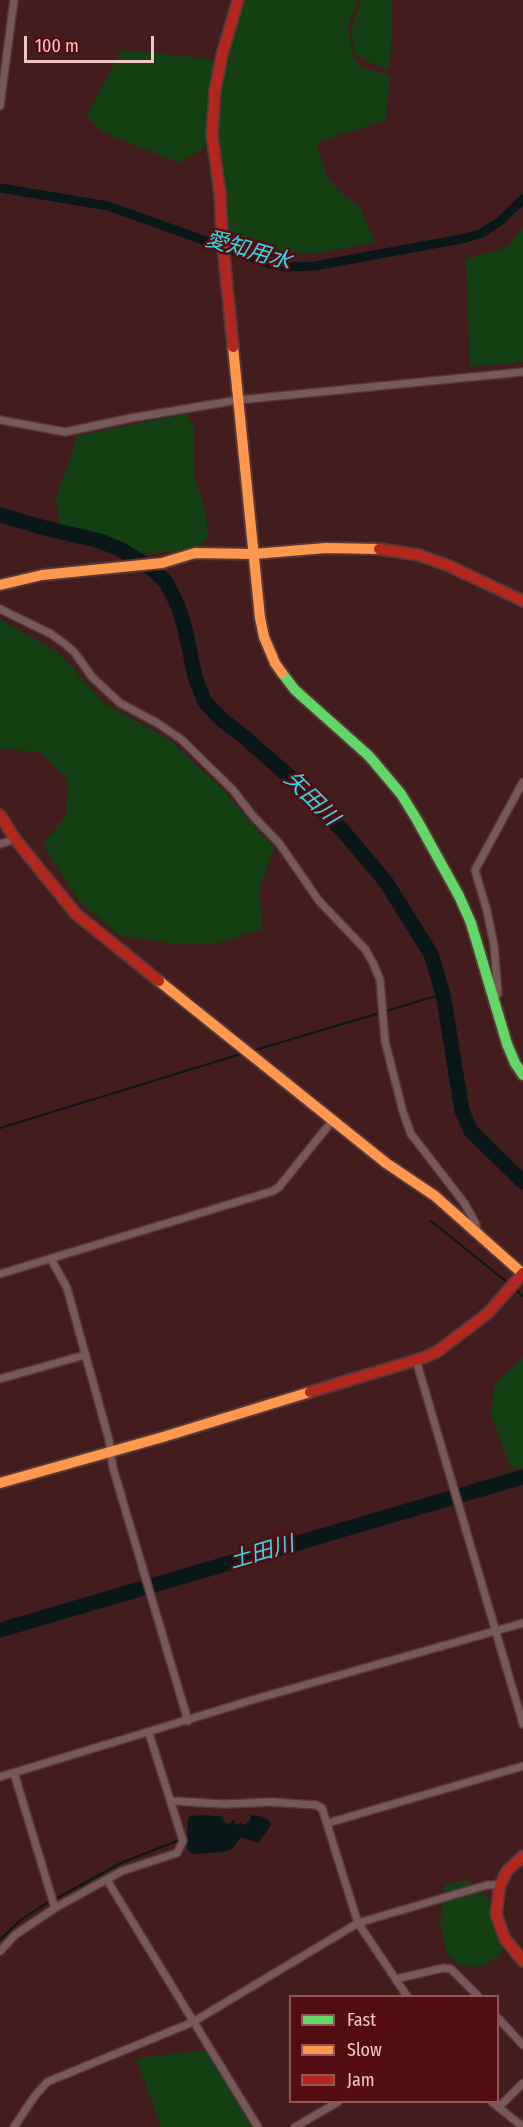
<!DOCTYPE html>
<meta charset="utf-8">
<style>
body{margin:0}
#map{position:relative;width:523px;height:2127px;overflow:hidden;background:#431c1e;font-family:"Fira Sans Condensed",sans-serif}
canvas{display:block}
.legend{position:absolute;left:289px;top:1995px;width:210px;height:108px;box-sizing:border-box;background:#530c10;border:2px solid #925657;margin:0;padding:8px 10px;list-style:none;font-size:18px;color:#f1c5c2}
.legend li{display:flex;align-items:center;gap:12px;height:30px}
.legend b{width:30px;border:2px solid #925657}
.scale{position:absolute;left:24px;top:36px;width:130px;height:27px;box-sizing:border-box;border:3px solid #f1c5c2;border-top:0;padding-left:8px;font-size:18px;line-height:21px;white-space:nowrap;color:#f1c5c2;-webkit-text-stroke:4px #530c10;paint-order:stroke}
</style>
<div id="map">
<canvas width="523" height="2127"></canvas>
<ul class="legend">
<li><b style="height:8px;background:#63d668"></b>Fast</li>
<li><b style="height:8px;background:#ff974d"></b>Slow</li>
<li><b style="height:8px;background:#b3261e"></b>Jam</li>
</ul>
<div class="scale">100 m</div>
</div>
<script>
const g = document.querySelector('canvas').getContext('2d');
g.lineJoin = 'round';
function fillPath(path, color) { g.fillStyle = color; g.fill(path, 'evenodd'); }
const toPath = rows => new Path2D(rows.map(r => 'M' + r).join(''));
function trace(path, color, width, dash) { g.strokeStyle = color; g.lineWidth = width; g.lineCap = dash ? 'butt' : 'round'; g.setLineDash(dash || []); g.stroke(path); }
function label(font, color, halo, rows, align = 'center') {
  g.font = font + ' "Fira Sans Condensed","Noto Sans JP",sans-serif'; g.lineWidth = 5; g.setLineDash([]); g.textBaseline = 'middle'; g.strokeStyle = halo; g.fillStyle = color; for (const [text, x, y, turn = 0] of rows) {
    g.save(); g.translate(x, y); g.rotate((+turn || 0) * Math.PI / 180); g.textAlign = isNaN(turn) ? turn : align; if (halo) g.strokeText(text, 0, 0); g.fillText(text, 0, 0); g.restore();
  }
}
const green = toPath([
 [242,0,358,0,348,26,353,58,362,67,390,76,386,120,316,143,328,178,343,195,360,207,375,242,315,254,277,252,227,232,219,139,179,163,104,133,86,116,122,50,224,60],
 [361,0,392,0,391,50,388,71,355,55,351,29],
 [523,227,523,362,470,367,466,259,507,247],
 [186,414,194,426,194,474,206,515,208,535,198,549,182,552,139,553,106,539,60,529,56,496,72,456,76,436],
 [0,619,58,652,103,702,170,740,223,790,274,848,259,889,263,929,218,943,175,944,120,936,78,900,43,845,66,815,68,780,40,752,0,749],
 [523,1357,523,1468,511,1469,491,1415,495,1384],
 [468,1880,488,1898,505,1945,497,1957,487,1964,476,1967,459,1965,447,1955,440,1922,445,1884],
 [211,2050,251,2127,161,2127,136,2058]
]);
const water = toPath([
 [202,1815,219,1816,223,1818,223,1821,227,1824,231,1823,232,1820,235,1821,235,1824,237,1825,240,1823,245,1825,250,1820,251,1815,260,1816,270,1821,271,1825,258,1843,241,1837,232,1849,222,1852,194,1854,189,1852,187,1848,188,1819,190,1816]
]);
const stream = toPath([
 [252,1051,443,994],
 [0,1128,244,1053],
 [431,1221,508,1283],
 [515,1289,523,1296],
 [55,1899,123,1862,180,1840],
 [0,1940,22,1919,50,1901]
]);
const canal = toPath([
 [0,188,108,206,270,264,286,267,315,266,466,238,482,233,500,221,523,199]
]);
const river = toPath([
 [0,515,45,528,100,541,120,549,151,568,166,582,178,606,185,628,195,677,205,702,221,719,243,736,299,785,343,831,386,882,431,954,443,994,462,1111,471,1131,523,1182],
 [0,1630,523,1477]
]);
const street = toPath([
 [0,106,14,0],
 [0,420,65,432,131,418,238,400,523,372],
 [0,609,51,634,65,644,75,653,92,677,120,703,159,724,182,740,233,790,253,816,279,843,319,901,365,949,373,963,380,980,385,1041,403,1112,411,1134,465,1204,476,1224,477,1234],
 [0,844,15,839],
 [495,996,498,994,494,945,487,911,475,870,523,782],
 [51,1259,67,1288,109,1440,113,1468,188,1721],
 [0,1274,273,1191,279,1187,332,1121],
 [416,1360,523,1724],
 [0,1379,85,1355],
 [14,1773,55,1908],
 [0,1777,252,1700,523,1623],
 [172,1801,225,1804,271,1802,316,1805,322,1808,358,1923,407,1996],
 [328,1823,523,1766],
 [107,1880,258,2127],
 [0,1951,15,1935,55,1908,122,1871,177,1853,183,1841,149,1733],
 [396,1979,443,1968,451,1969,478,1996],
 [498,2018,523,2045],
 [492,2102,523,2127],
 [499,2107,523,2083],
 [14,2127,34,2097,47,2082,193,2022,358,1923,487,1885,500,1885],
 [295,2127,338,2102]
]);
const fast = toPath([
 [282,673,295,690,369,756,401,794,417,820,459,896,471,923,507,1044,515,1063,523,1075]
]);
const slow = toPath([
 [233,347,260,618,264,637,275,663,282,673],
 [0,585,42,575,162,563,195,553,254,554,326,548,379,549],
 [159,981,386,1163,435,1196,523,1274],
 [0,1483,163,1437,310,1392]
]);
const jam = toPath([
 [233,347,222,235,220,193,212,135,215,90,222,55,238,0],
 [379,549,419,555,449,566,523,601],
 [0,815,15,839,76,914,159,981],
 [310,1392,423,1358,438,1351,488,1313,523,1273],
 [523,1856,507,1871,500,1885,496,1914,505,1939,523,1961]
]);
const waterNames = [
 ["愛知用水",248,251,16],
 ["矢田川",311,799,45],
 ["土田川",262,1553,-16]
];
fillPath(green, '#133f12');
fillPath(water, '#091719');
trace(stream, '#091719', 2);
trace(canal, '#091719', 9);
trace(river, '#091719', 15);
trace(street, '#573838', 10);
trace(fast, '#573838', 14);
trace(slow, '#573838', 14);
trace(jam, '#573838', 14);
trace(street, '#785959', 7);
trace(fast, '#63d668', 10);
trace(slow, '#ff974d', 10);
trace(jam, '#b3261e', 10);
label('italic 22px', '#2fd9e8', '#530c10', waterNames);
</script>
